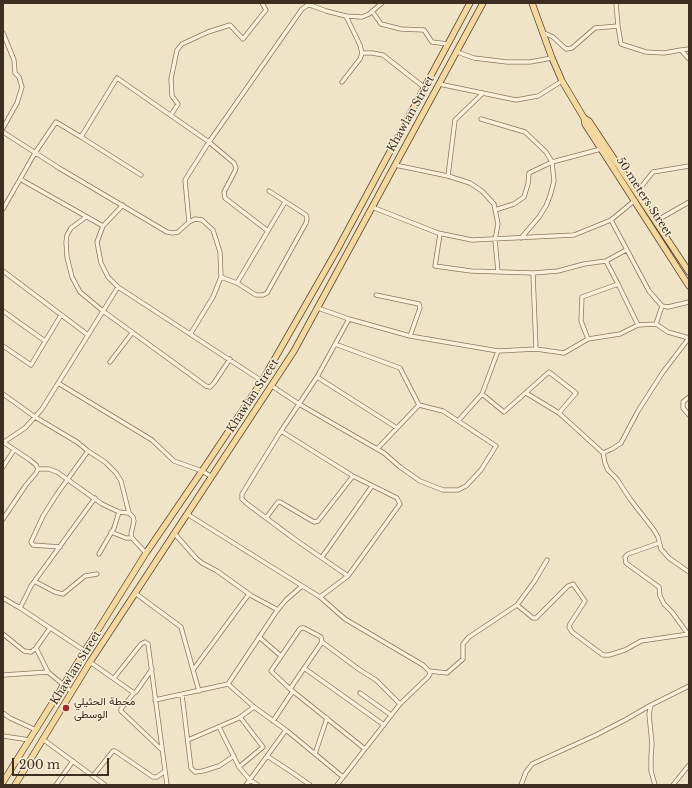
<!DOCTYPE html>
<meta charset="utf-8">
<style>
body{margin:0}
#map{position:relative;width:692px;height:788px;overflow:hidden;background:#f0e4c8;font-family:"Libre Baskerville",serif}
canvas{display:block}
.frame{position:absolute;inset:0;border:4px solid #3d2e20;pointer-events:none}
.scale{position:absolute;left:12px;top:758px;width:97px;height:18px;box-sizing:border-box;border:2px solid #3d2e20;border-top:0;padding-left:5px;font-size:12px;line-height:14px;white-space:nowrap;color:#3d2e20;-webkit-text-stroke:3px #f7eed8;paint-order:stroke}
</style>
<div id="map">
<canvas width="692" height="788"></canvas>
<div class="frame"></div>
<div class="scale">200 m</div>
</div>
<script>
const g = document.querySelector('canvas').getContext('2d');
g.lineJoin = 'round';
const toPath = rows => new Path2D(rows.map(r => 'M' + r).join(''));
function trace(path, color, width, dash) { g.strokeStyle = color; g.lineWidth = width; g.lineCap = dash ? 'butt' : 'round'; g.setLineDash(dash || []); g.stroke(path); }
function label(font, color, halo, rows, align = 'center') {
  g.font = font + ' "Libre Baskerville",Vazirmatn,serif'; g.lineWidth = 3; g.setLineDash([]); g.textBaseline = 'middle'; g.strokeStyle = halo; g.fillStyle = color; for (const [text, x, y, turn = 0] of rows) {
    g.save(); g.translate(x, y); g.rotate((+turn || 0) * Math.PI / 180); g.textAlign = isNaN(turn) ? turn : align; if (halo) g.strokeText(text, 0, 0); g.fillText(text, 0, 0); g.restore();
  }
}
const street = toPath([
 [616,3,618,26],
 [372,11,381,24,401,29,424,30,432,42,448,44],
 [542,32,553,37,566,49,572,48,595,28,618,26,621,44,646,52,664,53,681,50,689,59],
 [3,33,14,60,15,73,19,77,22,87,17,103,3,128],
 [681,50,689,49],
 [457,52,474,58,507,62,530,62,552,58],
 [362,53,372,53,383,55,425,88],
 [342,82,360,59,362,53,360,45,346,16],
 [439,84,516,100,538,96,562,81],
 [171,115,178,104,172,96,171,79,177,50,182,44,208,32,230,25,243,39,266,10,262,3],
 [481,119,525,132,546,152,552,162,554,181,550,196,546,206,539,217,521,238],
 [3,132,59,168,167,232,173,233,178,232,189,222,195,219,202,220,213,230,220,252,221,277,213,297,191,333],
 [395,165,448,176,455,120,483,93],
 [141,175,81,137,117,78,209,142,234,163,236,168,235,171,224,192,225,198,268,231],
 [448,176,470,183,482,191,494,204,498,224,495,240,498,272],
 [20,179,103,226],
 [637,192,653,172,689,166],
 [123,205,103,226,97,242,101,263,108,277,118,287,262,381],
 [372,207,438,233,472,240,574,235,611,220,634,201],
 [3,209,35,153,56,122,81,137],
 [495,210,514,204,524,197,528,184,529,173,552,162,601,149],
 [86,217,71,228,67,235,66,242,67,257,72,277,80,292,103,311,206,386,210,387,214,383,230,359],
 [611,220,649,291,662,306,668,307,689,302],
 [656,221,689,202],
 [189,222,185,180,209,142,302,9,308,5,313,6,326,11,346,16,362,17,369,14,382,3],
 [440,234,435,266,471,271,533,273,558,271,584,264,606,261,626,250],
 [606,261,618,284],
 [3,271,88,335],
 [533,273,536,349],
 [221,277,237,283,256,295,263,295,267,293,306,223,307,219,306,215,269,191],
 [237,283,285,202],
 [376,295,419,304,420,308,410,336],
 [3,311,45,341],
 [349,319,410,336,498,351,482,394,458,421],
 [656,324,662,306],
 [638,325,618,284,582,297,581,321,588,339,620,334,638,325,656,324,668,332,689,338],
 [335,344,400,368,419,405],
 [3,346,31,365,61,315],
 [498,351,536,349,564,353,588,339],
 [110,362,132,333],
 [317,377,349,319,318,308],
 [58,383,152,440,174,461,202,471,212,477],
 [3,394,35,417,77,442,88,451,105,462,116,473,121,481,129,513],
 [482,394,504,412,549,372,576,393,559,413,526,393],
 [689,397,683,402,683,408,689,415],
 [559,413,603,453,612,449,621,443,638,411,663,372,689,338],
 [281,431,242,494,242,499,246,503,293,538,348,576,320,597],
 [3,442,30,460,36,465,38,469,36,473,26,485,3,519],
 [4,442,25,428,42,409,118,287],
 [377,449,419,405,443,411,496,446,481,470,466,486,458,490,443,490,420,481,400,467,384,453,299,404,317,377,397,428],
 [603,453,605,463,608,470,617,479,630,499,654,530,658,537,661,549,669,558,689,572],
 [3,467,14,450],
 [38,469,49,469,57,472,102,504,119,512,129,513,133,517,134,521,131,534,132,538,146,553],
 [187,514,320,597,345,619,423,665,429,671,430,674,428,677,400,704,337,785],
 [266,518,278,502,280,502,314,522,318,521,353,476,281,431,299,404,272,386],
 [111,532,126,538,132,538],
 [174,533,196,558,202,563,217,571,252,596,278,610],
 [659,543,628,554,625,557,626,563,659,587,660,596,664,604,672,612,688,634],
 [60,547,33,545,31,542,43,516,57,494,88,451],
 [99,554,114,528,119,512],
 [322,557,372,486],
 [348,576,400,504,397,498,353,476],
 [36,582,55,592,63,594,85,576,97,574],
 [135,593,181,627,193,670],
 [3,598,20,608,85,651],
 [517,605,533,618,536,618,568,586,573,584,585,601,570,624,569,627,572,632,603,655,609,655,625,650,641,641,689,634],
 [20,608,31,586,95,498],
 [3,634,24,651,31,652,36,648,50,628],
 [259,637,281,656],
 [322,642,360,670,376,680,400,704],
 [36,648,48,672,72,692],
 [90,662,134,693],
 [304,668,384,725],
 [152,669,136,692,134,693,121,709,121,711,162,750],
 [429,671,447,673,463,659,463,644,469,637,517,605,534,582,547,560],
 [3,675,48,672],
 [114,678,141,644,145,642,148,644,167,785],
 [228,684,254,707,286,730,343,777],
 [290,689,322,642,321,637,304,628,301,628,299,630,271,671,290,689,365,749],
 [199,691,193,670,249,594],
 [360,693,391,715],
 [182,695,191,768,195,772,203,771,219,766,234,756],
 [155,700,228,684,276,612,286,600,302,586],
 [3,713,10,718,36,730],
 [273,721,293,691],
 [219,727,239,767,250,780,258,785],
 [3,736,30,740],
 [44,740,105,785],
 [188,740,239,718,254,707],
 [315,754,327,718],
 [267,756,293,773,310,785],
 [239,767,263,747,240,717],
 [93,776,113,751,115,751,153,777,157,777,165,771],
 [56,785,73,761],
 [246,785,286,730],
 [521,785,526,772,532,764,596,735,625,720,651,705],
 [655,785,651,771,651,756,652,744,649,714,651,705,689,686],
 [673,785,689,765]
]);
const primary = toPath([
 [532,3,552,58,562,81,584,118,585,124,689,286],
 [584,118,589,121,689,272],
 [3,782,146,553,202,471,262,381,337,250,470,3],
 [15,785,90,662,294,351,483,3]
]);
const markers = [
 [66,708,4,"#9e2a2b"]
];
const streetNames = [
 ["Khawlan Street",411,114,-61],
 ["50 meters Street",644,197,57],
 ["Khawlan Street",253,396,-57],
 ["Khawlan Street",76,668,-58]
];
const poiNames = [
 ["محطة الحثيلي",74,702],
 ["الوسطى",74,715]
];
trace(street, '#8d765c', 5);
trace(primary, '#5b4430', 7);
trace(street, '#faf1dc', 3.5);
trace(primary, '#f3d9a0', 5.5);
for (const [x, y, r, color] of markers) { const dot = new Path2D(); dot.arc(x, y, r, 0, 2 * Math.PI); g.fillStyle = color; g.fill(dot); trace(dot, '#f7eed8', 1.5); }
label('11px', '#3d2e20', '#f7eed8', streetNames);
label('11px', '#3d2e20', '#f7eed8', poiNames, 'left');
</script>
